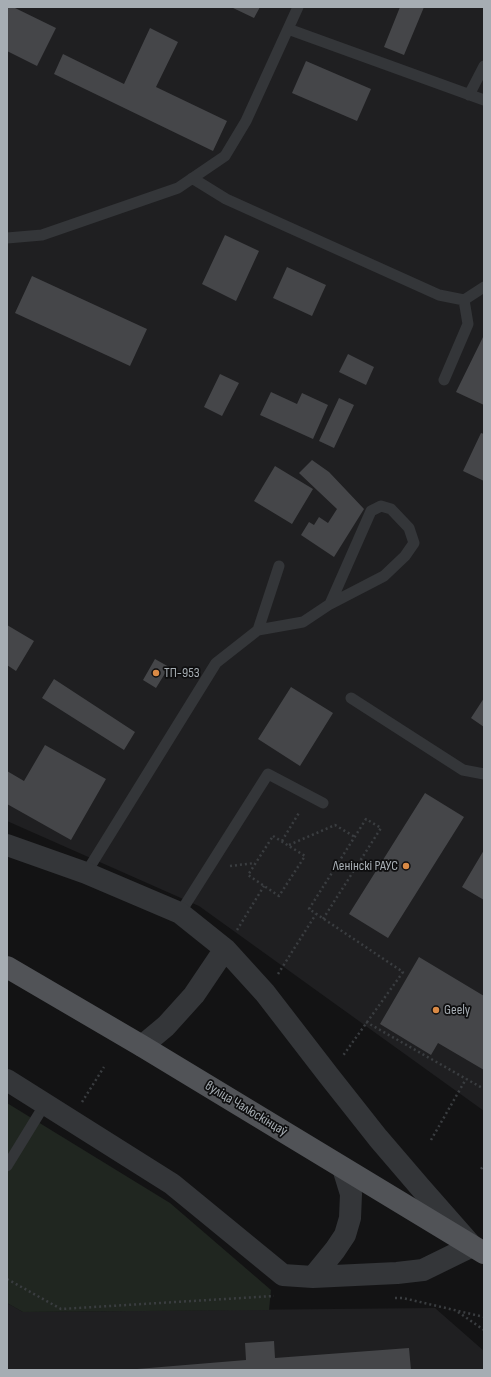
<!DOCTYPE html>
<meta charset="utf-8">
<style>
body{margin:0}
#map{position:relative;width:491px;height:1377px;overflow:hidden;background:#131314;font-family:"Sofia Sans Condensed",sans-serif}
canvas{display:block}
.frame{position:absolute;inset:0;border:8px solid #a6adb3;pointer-events:none}
</style>
<div id="map">
<canvas width="491" height="1377"></canvas>
<div class="frame"></div>
</div>
<script>
const g = document.querySelector('canvas').getContext('2d');
g.lineJoin = 'round';
function fillPath(path, color) { g.fillStyle = color; g.fill(path, 'evenodd'); }
const toPath = rows => new Path2D(rows.map(r => 'M' + r).join(''));
function trace(path, color, width, dash) { g.strokeStyle = color; g.lineWidth = width; g.lineCap = dash ? 'butt' : 'round'; g.setLineDash(dash || []); g.stroke(path); }
function label(font, color, halo, rows, align = 'center') {
  g.font = font + ' "Sofia Sans Condensed",sans-serif'; g.lineWidth = 3.5; g.setLineDash([]); g.textBaseline = 'middle'; g.strokeStyle = halo; g.fillStyle = color; for (const [text, x, y, turn = 0] of rows) {
    g.save(); g.translate(x, y); g.rotate((+turn || 0) * Math.PI / 180); g.textAlign = isNaN(turn) ? turn : align; if (halo) g.strokeText(text, 0, 0); g.fillText(text, 0, 0); g.restore();
  }
}
const built = toPath([
 [7,7,484,7,484,1111,199,906,7,821],
 [7,1303,23,1312,435,1308,484,1351,484,1370,7,1370]
]);
const green = toPath([
 [7,1103,170,1203,271,1290,269,1310,23,1312,7,1303]
]);
const building = toPath([
 [7,7,13,7,56,28,37,66,7,51],
 [231,7,260,7,254,18],
 [400,7,424,7,404,55,384,47],
 [150,28,178,42,156,87,227,121,213,151,54,74,63,54,124,84],
 [306,61,371,89,357,121,292,93],
 [225,235,259,251,236,301,202,284],
 [287,267,326,285,312,316,273,298],
 [32,276,147,329,130,366,15,313],
 [484,335,484,405,456,392],
 [348,354,374,367,366,385,339,372],
 [220,374,239,383,222,416,204,407],
 [271,392,297,404,302,393,328,405,313,439,260,415],
 [339,398,354,405,334,448,319,441],
 [481,433,484,434,484,481,463,471],
 [312,460,329,472,364,509,334,557,301,535,309,522,314,525,319,517,328,523,337,509,299,473],
 [275,466,313,489,292,524,254,501],
 [7,625,34,641,16,671,7,665],
 [155,659,169,667,156,688,143,680],
 [54,679,135,732,124,750,42,698],
 [291,687,333,713,300,766,258,739],
 [484,698,484,727,471,718],
 [45,745,106,779,71,840,7,804,7,771,24,781],
 [425,793,464,817,388,938,349,914],
 [484,850,484,900,462,887],
 [419,957,484,996,484,1070,438,1043,431,1055,380,1024],
 [274,1341,275,1358,409,1348,411,1370,137,1370,137,1369,246,1360,245,1343]
]);
const path = toPath([
 [273,836,305,856,279,896,248,875,273,836],
 [282,841,300,811],
 [289,845,335,825,355,837],
 [230,866,255,863],
 [323,919,381,828,366,819,309,909,403,972,342,1057],
 [237,930,264,886],
 [278,974,316,914],
 [366,1022,484,1089],
 [82,1102,104,1067],
 [431,1140,466,1079],
 [481,1169,484,1165],
 [7,1279,61,1309,274,1296],
 [395,1298,403,1298,484,1317],
 [458,1312,484,1330]
]);
const service = toPath([
 [288,29,484,100],
 [469,95,484,66],
 [192,178,226,199,439,295,464,300,484,287],
 [7,238,42,235,178,188,225,156,246,121,298,7],
 [444,380,468,324,464,300],
 [258,630,279,566],
 [351,698,463,770,484,774],
 [86,873,216,663,258,630,303,622,330,604,371,511,381,506,391,509,409,528,414,543,405,556,384,576,330,604],
 [180,913,268,774,323,803],
 [7,1166,45,1104]
]);
const minor = toPath([
 [7,845,86,873,180,913,225,949,265,993,329,1076,378,1138,420,1187,472,1246,423,1270,397,1273,313,1277,283,1275,172,1184,7,1080],
 [142,1046,166,1026,194,995,225,949],
 [313,1277,335,1250,345,1235,350,1218,351,1194,343,1168]
]);
const primary = toPath([
 [7,967,142,1046,484,1253]
]);
const markers = [
 [156,673,4,"#da8a45"],
 [406,866,4,"#da8a45"],
 [436,1010,4,"#da8a45"]
];
const poiNames = [
 ["ТП-953",164,673],
 ["Ленінскі РАУС",398,866,"right"],
 ["Geely",444,1010]
];
const streetNames = [
 ["вуліца Чалюскінцаў",246,1109,31]
];
fillPath(built, '#1f1f21');
fillPath(green, '#202620');
fillPath(building, '#454649');
trace(path, '#3a3d40', 2.5, [2, 3]);
trace(service, '#343639', 11);
trace(minor, '#343639', 22);
trace(primary, '#515357', 22);
for (const [x, y, r, color] of markers) { const dot = new Path2D(); dot.arc(x, y, r, 0, 2 * Math.PI); g.fillStyle = color; g.fill(dot); trace(dot, '#0e0e0f', 1.5); }
label('14px', '#a6adb3', '#0e0e0f', poiNames, 'left');
label('14px', '#a6adb3', '#0e0e0f', streetNames);
</script>
